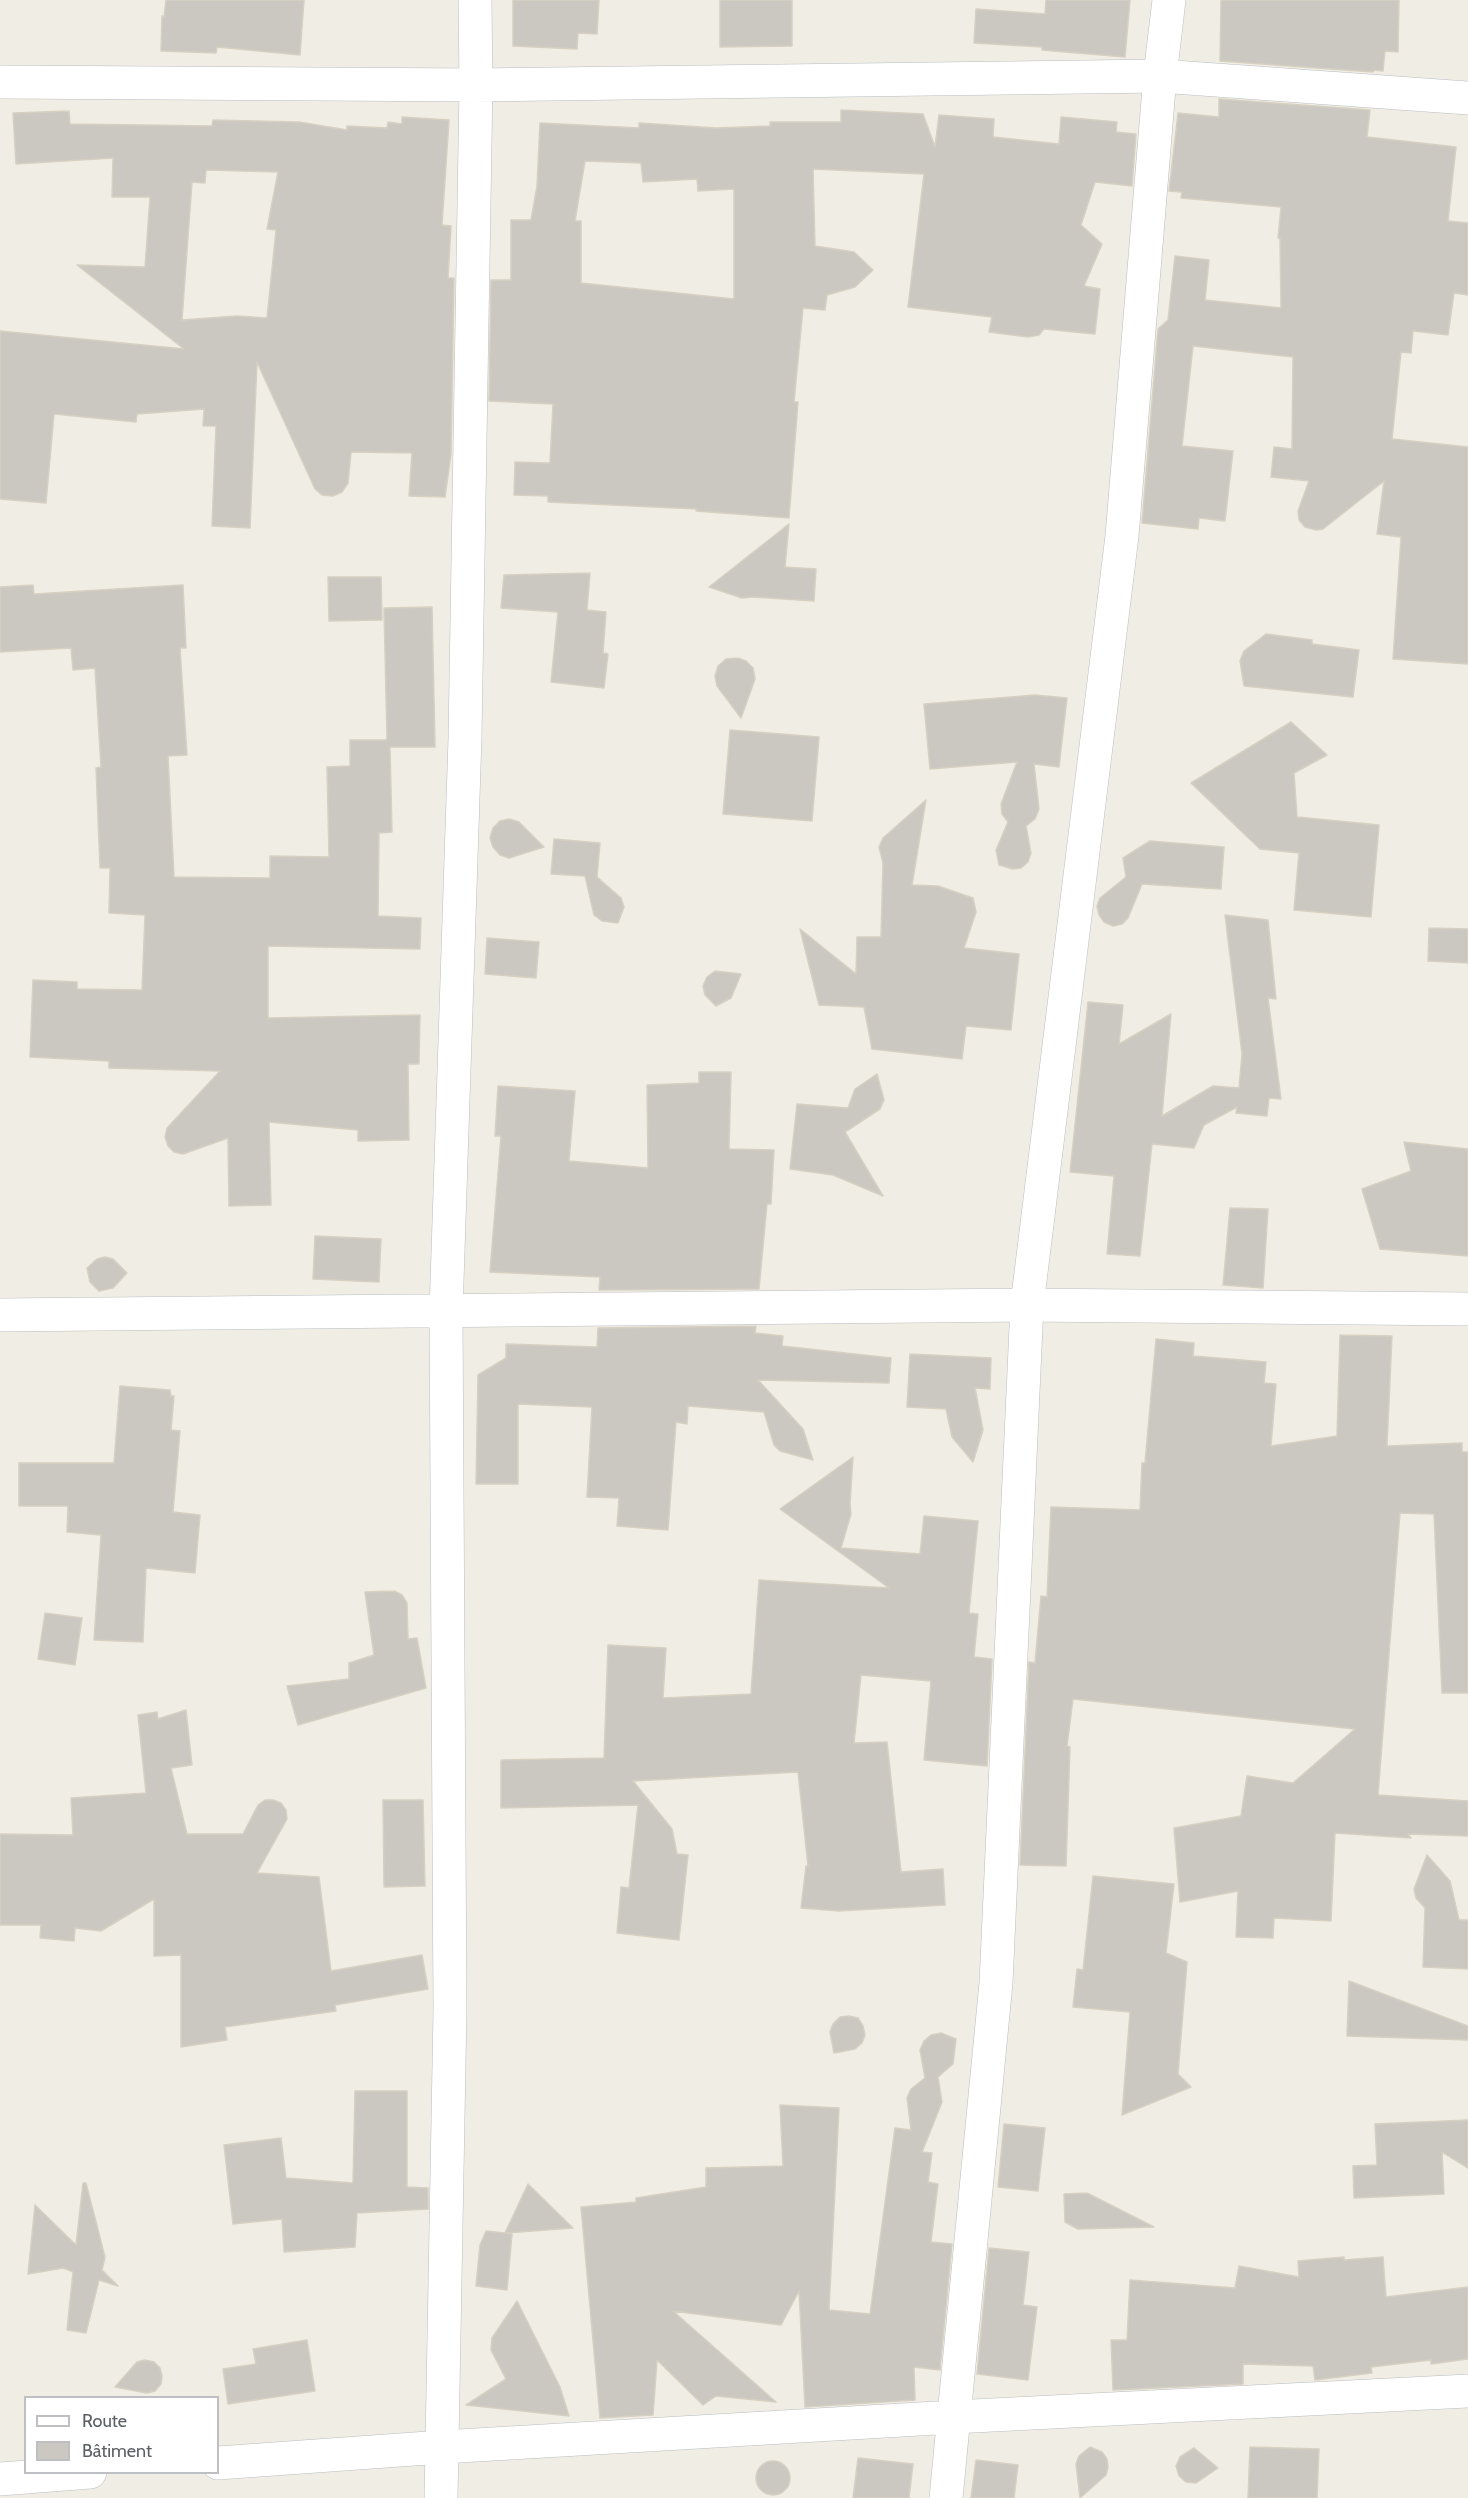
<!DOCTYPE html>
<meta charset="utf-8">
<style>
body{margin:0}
#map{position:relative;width:1468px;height:2498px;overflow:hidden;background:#f0eee4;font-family:Cabin,sans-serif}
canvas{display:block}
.legend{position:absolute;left:24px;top:2396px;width:195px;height:78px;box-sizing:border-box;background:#fff;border:2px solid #bebfc2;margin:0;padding:8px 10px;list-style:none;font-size:18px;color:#5c6066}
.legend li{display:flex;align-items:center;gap:12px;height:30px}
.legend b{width:30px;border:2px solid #bebfc2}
</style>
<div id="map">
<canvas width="1468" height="2498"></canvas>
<ul class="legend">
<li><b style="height:8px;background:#fff"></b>Route</li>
<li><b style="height:16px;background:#cbc8c1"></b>Bâtiment</li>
</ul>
</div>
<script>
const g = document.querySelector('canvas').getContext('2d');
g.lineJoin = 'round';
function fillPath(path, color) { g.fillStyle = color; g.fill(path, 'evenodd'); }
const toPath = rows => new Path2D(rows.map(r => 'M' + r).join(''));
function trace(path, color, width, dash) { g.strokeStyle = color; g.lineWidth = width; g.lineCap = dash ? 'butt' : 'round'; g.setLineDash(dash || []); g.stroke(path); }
const building = toPath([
 [166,0,304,0,300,55,217,47,216,53,161,51,162,16,164,17,166,0],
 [513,0,599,0,597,34,578,33,577,49,513,46,513,0],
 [720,0,792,0,792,46,720,47,720,0],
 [1046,0,1130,0,1125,57,1042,50,1042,47,974,43,976,9,1045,14,1046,0],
 [1221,0,1399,0,1398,52,1385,51,1383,71,1374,70,1373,72,1220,61,1221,0],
 [1219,99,1370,110,1367,137,1456,147,1448,221,1468,223,1468,295,1454,293,1448,335,1413,331,1411,353,1401,352,1392,439,1468,447,1468,664,1393,659,1401,537,1377,534,1384,481,1323,529,1316,530,1305,527,1299,520,1298,511,1309,481,1271,477,1274,447,1292,449,1293,357,1193,346,1182,446,1233,451,1225,521,1199,518,1198,529,1142,523,1158,329,1168,320,1175,256,1209,260,1205,300,1281,308,1280,238,1278,238,1281,207,1181,198,1182,192,1169,191,1178,113,1219,117,1219,99],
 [841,110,923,114,935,147,939,115,994,119,993,137,1059,144,1061,117,1117,122,1116,132,1136,134,1132,186,1095,182,1081,225,1102,244,1084,286,1100,289,1095,334,1044,329,1039,335,1028,337,989,332,992,317,908,307,924,174,813,169,815,246,854,252,873,270,855,287,827,295,825,310,803,308,794,402,798,402,789,518,696,511,697,509,548,502,548,496,514,495,515,462,550,463,553,404,489,401,491,280,511,280,511,220,531,220,537,186,540,123,639,128,639,123,716,128,770,126,770,122,841,122,841,110],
 [585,161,641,163,643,182,697,179,698,191,734,189,734,299,581,283,581,221,575,221,585,161],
 [69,111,70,124,212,126,213,120,299,122,347,130,347,126,387,128,388,122,402,124,402,117,449,120,442,225,451,226,448,278,454,278,451,454,445,497,409,496,412,453,351,452,348,483,342,492,333,496,322,495,315,489,257,362,250,528,212,526,216,426,203,426,204,409,137,414,136,422,54,414,46,503,0,499,0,331,184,349,77,265,145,267,150,197,112,197,113,158,16,164,13,113,69,111],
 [206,170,278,172,267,229,276,230,267,318,237,316,182,320,192,182,205,183,206,170],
 [789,524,785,567,816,569,814,601,753,597,742,598,709,587,789,524],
 [590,573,587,610,606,612,603,653,608,654,604,688,551,682,558,612,501,608,504,575,590,573],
 [328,577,381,577,382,620,329,621,328,577],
 [33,585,34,594,183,585,186,648,180,648,187,755,168,756,174,877,270,878,270,856,329,857,327,767,350,766,350,740,387,740,384,608,432,607,435,747,390,747,392,832,379,833,378,916,421,918,420,949,268,946,268,1018,420,1015,419,1064,408,1064,409,1140,358,1141,358,1130,269,1122,271,1205,229,1206,228,1138,183,1154,174,1152,168,1146,165,1137,167,1128,220,1071,109,1068,109,1061,30,1057,33,980,77,982,77,989,142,990,145,915,109,913,110,868,100,868,96,768,101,767,95,668,73,670,71,648,0,652,0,587,33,585],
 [1266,634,1312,640,1312,644,1359,650,1353,697,1244,686,1240,661,1244,651,1266,634],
 [738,658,746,661,753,668,755,679,741,718,717,686,715,676,718,666,726,659,738,658],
 [1035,695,1067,698,1059,767,1034,764,1039,809,1035,819,1026,826,1031,853,1028,862,1021,868,1013,869,999,865,996,850,1008,822,1002,814,1001,804,1017,762,930,769,924,704,1035,695],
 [1291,722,1327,755,1294,773,1297,817,1379,825,1371,917,1294,910,1299,853,1260,849,1191,783,1291,722],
 [730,730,819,737,812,821,723,814,730,730],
 [926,800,912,885,938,886,973,898,976,912,964,948,1019,954,1011,1030,966,1026,962,1059,872,1049,864,1007,819,1005,800,929,856,974,857,937,881,937,883,863,879,847,883,838,926,800],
 [509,819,519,822,544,847,509,858,500,855,493,847,490,838,493,828,500,821,509,819],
 [554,839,600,843,597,877,621,898,624,907,618,923,602,921,594,915,585,876,551,874,554,839],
 [1150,841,1224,847,1221,889,1142,884,1128,918,1122,924,1113,926,1104,922,1099,915,1097,906,1100,898,1126,877,1123,858,1150,841],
 [1225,915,1268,920,1276,999,1268,998,1281,1099,1269,1098,1267,1116,1236,1113,1237,1107,1204,1125,1194,1148,1152,1144,1140,1256,1107,1254,1114,1176,1070,1172,1088,1002,1123,1005,1119,1044,1171,1014,1162,1116,1213,1086,1239,1088,1242,1054,1225,915],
 [1429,928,1468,929,1468,963,1428,961,1429,928],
 [487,938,539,942,536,978,485,974,487,938],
 [715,971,741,974,731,998,716,1006,705,995,703,986,707,977,715,971],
 [699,1072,731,1072,729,1149,774,1150,771,1204,767,1204,759,1289,599,1290,600,1277,490,1272,501,1136,495,1136,498,1086,575,1091,569,1161,648,1168,647,1085,699,1083,699,1072],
 [877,1074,884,1100,880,1109,845,1132,883,1196,833,1175,790,1169,797,1104,848,1108,855,1089,877,1074],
 [1404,1142,1468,1149,1468,1256,1380,1249,1362,1189,1411,1171,1404,1142],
 [1230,1208,1268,1209,1263,1288,1223,1285,1230,1208],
 [315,1236,381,1239,379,1282,313,1279,315,1236],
 [105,1257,113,1259,127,1273,113,1288,99,1291,90,1282,87,1268,97,1259,105,1257],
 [756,1326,755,1333,783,1336,782,1346,891,1358,889,1383,758,1380,803,1429,813,1460,780,1451,774,1445,764,1412,688,1406,687,1424,676,1422,668,1530,617,1526,619,1498,587,1497,592,1407,518,1404,518,1484,476,1484,478,1375,506,1358,506,1344,597,1347,598,1328,756,1326],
 [1340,1335,1392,1336,1387,1446,1462,1443,1462,1452,1468,1452,1468,1693,1442,1693,1434,1514,1400,1513,1378,1795,1468,1801,1468,1836,1408,1834,1411,1838,1335,1833,1331,1921,1274,1918,1273,1938,1236,1937,1238,1891,1180,1902,1174,1828,1241,1816,1247,1776,1293,1783,1355,1729,1073,1699,1067,1746,1070,1747,1066,1866,1020,1865,1029,1662,1035,1663,1041,1596,1047,1597,1051,1507,1140,1510,1142,1463,1145,1463,1156,1339,1194,1343,1193,1356,1266,1362,1264,1383,1276,1384,1271,1446,1337,1436,1340,1335],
 [910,1354,991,1358,990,1389,975,1388,983,1430,973,1462,952,1437,946,1409,907,1407,910,1354],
 [120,1386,170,1390,171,1396,174,1396,171,1430,180,1431,173,1512,200,1515,195,1573,146,1568,143,1642,94,1640,101,1535,67,1532,68,1506,19,1506,19,1463,114,1463,120,1386],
 [853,1457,850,1504,851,1514,841,1548,920,1554,924,1516,978,1521,969,1613,978,1614,974,1657,992,1659,987,1766,924,1760,931,1681,861,1675,854,1743,887,1742,901,1872,943,1869,945,1905,839,1911,801,1908,806,1866,808,1866,798,1772,633,1781,672,1829,677,1854,688,1855,679,1940,617,1933,621,1887,629,1888,638,1805,501,1808,501,1760,604,1758,608,1645,666,1648,663,1698,751,1694,759,1580,889,1588,780,1509,853,1457],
 [394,1591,402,1595,407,1603,408,1639,417,1638,426,1688,298,1725,287,1686,349,1679,349,1663,374,1655,365,1592,394,1591],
 [45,1613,82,1618,75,1665,38,1659,45,1613],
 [186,1710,192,1765,171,1768,187,1834,243,1834,258,1805,265,1800,273,1800,281,1803,286,1810,287,1819,257,1873,319,1877,331,1971,422,1955,428,1989,335,2005,336,2011,225,2027,227,2040,181,2047,181,1955,154,1956,154,1899,101,1931,75,1928,74,1941,40,1938,41,1925,0,1925,0,1834,73,1835,71,1798,146,1793,138,1715,157,1712,158,1719,186,1710],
 [383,1800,423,1800,425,1886,384,1887,383,1800],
 [1427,1855,1450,1881,1459,1920,1468,1920,1468,1969,1423,1967,1425,1908,1416,1898,1414,1889,1427,1855],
 [1093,1876,1174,1884,1166,1953,1187,1962,1178,2074,1191,2087,1122,2115,1130,2012,1073,2007,1077,1969,1083,1970,1093,1876],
 [1349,1981,1468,2026,1468,2040,1347,2036,1349,1981],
 [849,2016,858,2018,863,2026,865,2035,862,2043,855,2049,834,2053,830,2032,833,2024,840,2017,849,2016],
 [941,2033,956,2039,953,2064,938,2077,942,2102,922,2152,932,2153,928,2182,938,2184,931,2242,952,2244,940,2370,914,2367,915,2400,805,2407,799,2291,781,2325,673,2311,776,2402,716,2396,703,2405,657,2360,653,2415,600,2418,581,2207,636,2202,636,2198,706,2187,706,2168,783,2166,780,2105,839,2108,829,2310,870,2314,895,2128,911,2130,907,2098,911,2089,925,2078,920,2050,924,2041,931,2035,941,2033],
 [355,2091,407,2091,407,2187,428,2188,428,2209,357,2213,355,2247,284,2252,282,2219,233,2224,224,2145,281,2138,286,2178,353,2183,355,2091],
 [1468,2120,1468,2168,1442,2152,1444,2194,1354,2198,1353,2166,1377,2165,1375,2124,1468,2120],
 [1004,2124,1045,2128,1038,2191,998,2187,1004,2124],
 [83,2183,86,2183,105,2257,102,2270,118,2286,99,2280,86,2333,67,2330,73,2272,63,2268,28,2274,35,2205,76,2245,83,2183],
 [528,2184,573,2228,506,2233,512,2234,507,2290,476,2286,480,2245,486,2231,505,2233,528,2184],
 [1087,2193,1154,2227,1078,2229,1065,2222,1064,2194,1087,2193],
 [989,2248,1029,2252,1023,2305,1037,2307,1028,2380,977,2374,989,2248],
 [1344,2257,1344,2260,1383,2257,1386,2297,1468,2287,1468,2359,1431,2364,1431,2360,1371,2367,1372,2373,1315,2380,1313,2366,1243,2364,1243,2384,1113,2390,1111,2340,1127,2340,1130,2280,1235,2288,1239,2266,1299,2277,1298,2261,1344,2257],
 [517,2301,560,2387,569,2416,466,2405,506,2379,491,2350,492,2338,517,2301],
 [307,2340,315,2391,228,2404,223,2369,256,2364,253,2349,307,2340],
 [145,2360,154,2362,160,2368,162,2376,161,2384,155,2391,147,2393,115,2387,137,2362,145,2360],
 [1090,2447,1102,2452,1107,2459,1108,2467,1106,2475,1080,2498,1076,2464,1079,2456,1090,2447],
 [1250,2447,1319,2449,1317,2498,1248,2498,1250,2447],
 [1194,2448,1218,2468,1196,2483,1186,2482,1179,2476,1176,2466,1180,2457,1194,2448],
 [858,2458,913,2464,909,2498,853,2498,858,2458],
 [976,2460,1018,2465,1014,2498,971,2498,976,2460],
 '756 2478a17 17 0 1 1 34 0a17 17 0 1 1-34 0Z'
]);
const minor = toPath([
 [0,82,476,85,1160,76,1468,98],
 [0,1315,1027,1305,1468,1309],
 [218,2463,442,2447,953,2417,1468,2391],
 [0,2479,90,2472],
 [441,2498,450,2010,446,1312,465,738,476,85,475,0],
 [946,2498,996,1983,1027,1305,1122,536,1160,76,1169,0]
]);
fillPath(building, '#cbc8c1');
trace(building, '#d5d0c2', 1.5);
trace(minor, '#b9bcc1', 34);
trace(minor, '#fff', 33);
</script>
